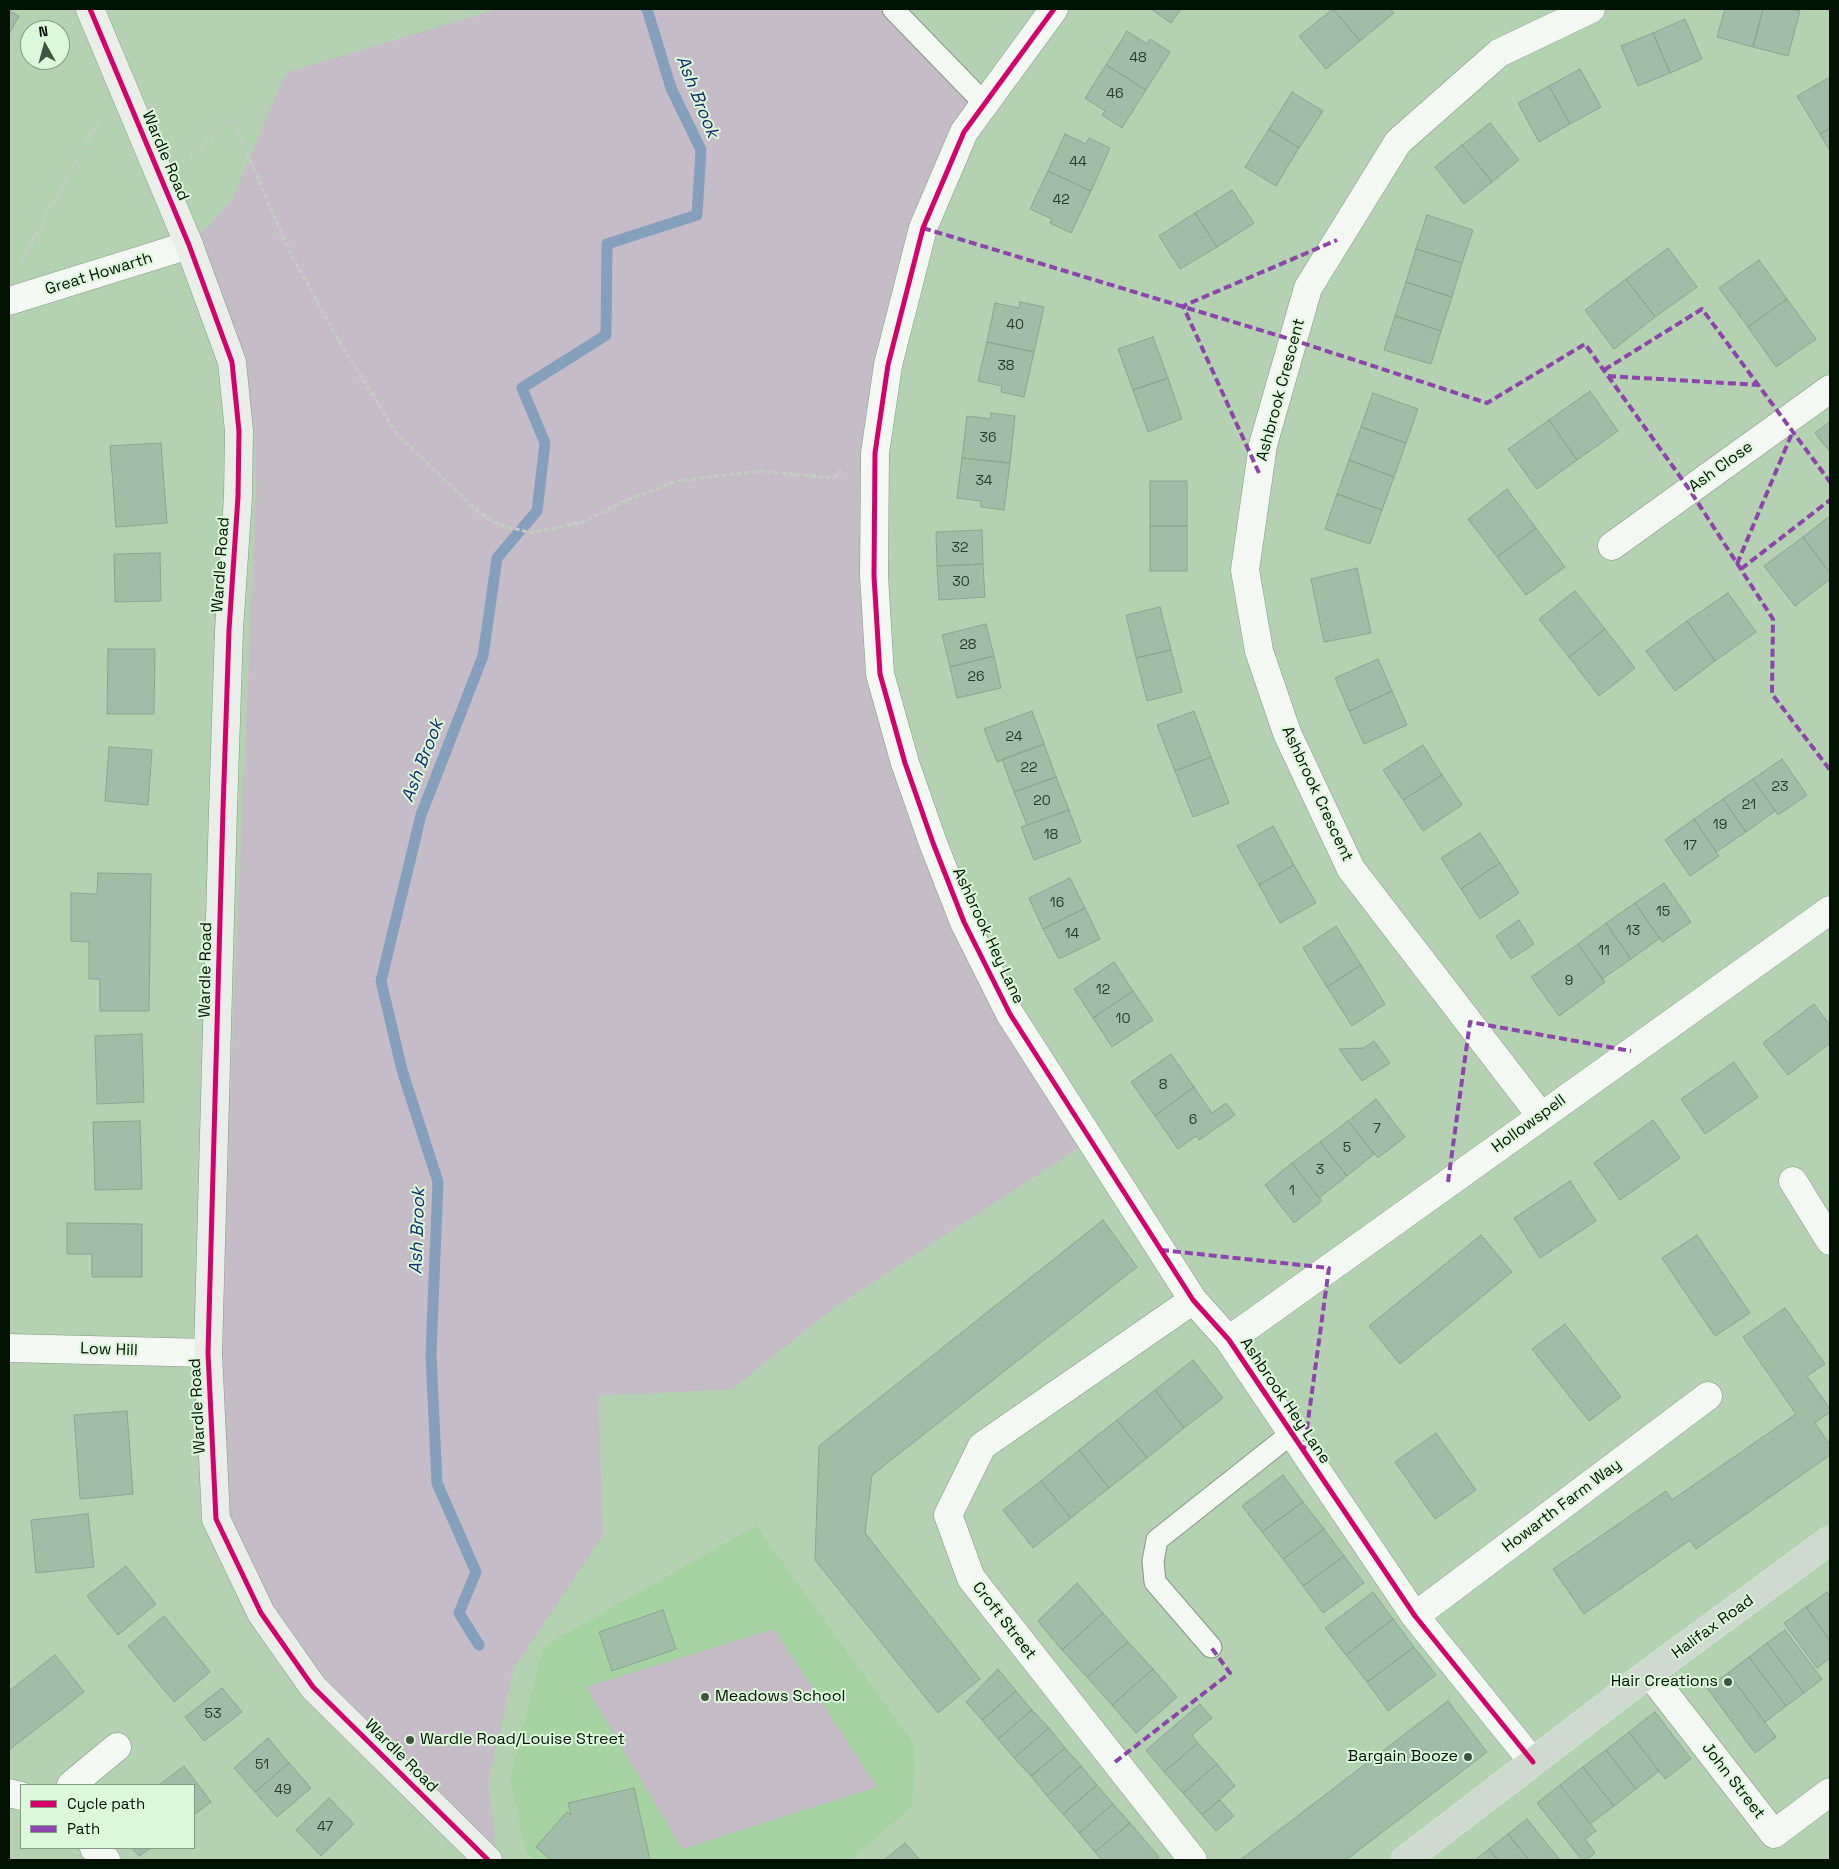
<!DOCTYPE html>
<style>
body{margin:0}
#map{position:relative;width:1839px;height:1869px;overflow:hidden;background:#b4d1b2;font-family:"Space Grotesk",sans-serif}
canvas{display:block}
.frame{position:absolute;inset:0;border:10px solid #011201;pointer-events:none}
.legend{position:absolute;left:20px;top:1784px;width:175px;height:65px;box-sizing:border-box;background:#dcf7da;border:1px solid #849b83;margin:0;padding:6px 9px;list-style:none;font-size:15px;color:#011201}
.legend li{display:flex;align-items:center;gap:10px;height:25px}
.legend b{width:25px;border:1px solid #849b83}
.north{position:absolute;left:20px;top:20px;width:50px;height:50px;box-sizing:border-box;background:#dcf7da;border:1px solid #849b83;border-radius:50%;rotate:353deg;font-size:14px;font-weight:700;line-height:20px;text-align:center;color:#011201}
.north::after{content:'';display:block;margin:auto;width:18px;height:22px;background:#40553f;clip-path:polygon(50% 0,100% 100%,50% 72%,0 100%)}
</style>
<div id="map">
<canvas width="1839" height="1869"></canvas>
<div class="frame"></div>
<ul class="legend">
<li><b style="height:6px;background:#d6006c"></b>Cycle path</li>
<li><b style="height:6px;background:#8e44ad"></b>Path</li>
</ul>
<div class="north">N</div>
</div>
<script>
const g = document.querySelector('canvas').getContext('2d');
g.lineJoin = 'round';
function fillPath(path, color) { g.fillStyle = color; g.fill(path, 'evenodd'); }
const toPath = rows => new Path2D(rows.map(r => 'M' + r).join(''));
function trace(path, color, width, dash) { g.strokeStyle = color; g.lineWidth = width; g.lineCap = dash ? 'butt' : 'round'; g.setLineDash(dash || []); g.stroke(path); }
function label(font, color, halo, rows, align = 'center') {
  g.font = font + ' "Space Grotesk",sans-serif'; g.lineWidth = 4; g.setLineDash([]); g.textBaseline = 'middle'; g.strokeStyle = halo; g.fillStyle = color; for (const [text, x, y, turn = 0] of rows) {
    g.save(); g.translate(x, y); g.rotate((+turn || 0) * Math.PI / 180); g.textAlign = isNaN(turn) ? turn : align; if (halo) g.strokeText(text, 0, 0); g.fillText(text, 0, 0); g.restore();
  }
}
const built = toPath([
 [756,1526,916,1747,912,1806,851,1860,535,1860,526,1852,510,1778,543,1647]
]);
const green = toPath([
 [498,9,887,9,973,104,866,466,897,770,1083,1145,835,1307,732,1389,598,1396,603,1535,514,1668,488,1783,497,1855,320,1677,270,1600,229,1515,219,1351,256,498,255,437,244,359,199,236,232,200,286,73],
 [774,1629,877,1787,682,1849,586,1687]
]);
const stream = toPath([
 [479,1645,459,1613,476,1572,437,1483,431,1354,438,1182,402,1070,381,981,421,815,483,656,497,558,537,511,545,443,522,388,606,335,607,244,697,215,701,150,671,88,647,9]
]);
const building = toPath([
 [1151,9,1181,9,1171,23,1151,9],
 [1333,9,1390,9,1394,13,1360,41,1333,9],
 [1333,9,1360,41,1326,69,1299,36,1333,9],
 [1725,9,1763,9,1753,47,1717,37,1725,9],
 [1763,9,1790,9,1800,11,1788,56,1753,47,1763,9],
 [9,11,19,16,9,34,9,11],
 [1685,19,1702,59,1670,73,1653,33,1685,19],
 [1127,31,1147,44,1150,39,1170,52,1146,90,1106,65,1127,31],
 [1653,33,1670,73,1638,86,1621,46,1653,33],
 [1106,65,1146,90,1122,128,1102,115,1105,111,1085,98,1106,65],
 [1580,69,1601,107,1570,124,1549,86,1580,69],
 [1830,77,1830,128,1820,134,1797,96,1830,77],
 [1549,86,1570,124,1539,142,1518,103,1549,86],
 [1292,92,1323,111,1299,148,1269,129,1292,92],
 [1490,123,1519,160,1492,182,1462,145,1490,123],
 [1830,128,1830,151,1820,134,1830,128],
 [1269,129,1299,148,1276,186,1245,167,1269,129],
 [1065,134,1086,144,1089,138,1110,148,1091,191,1048,171,1065,134],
 [1462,145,1492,182,1464,204,1435,167,1462,145],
 [1048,171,1091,191,1071,233,1050,223,1052,219,1030,209,1048,171],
 [1232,190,1254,223,1217,247,1195,213,1232,190],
 [1195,213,1217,247,1180,269,1159,236,1195,213],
 [1427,215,1473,230,1462,263,1416,249,1427,215],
 [1668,248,1697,287,1655,317,1626,279,1668,248],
 [1416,249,1462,263,1452,297,1406,282,1416,249],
 [1759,260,1787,299,1748,327,1719,288,1759,260],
 [1626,279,1655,317,1614,349,1585,310,1626,279],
 [1406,282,1452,297,1441,331,1395,316,1406,282],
 [1787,299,1816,339,1776,367,1748,327,1787,299],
 [1020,302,1044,307,1034,352,987,342,995,303,1019,308,1020,302],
 [1395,316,1441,331,1431,364,1384,350,1395,316],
 [1153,337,1168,378,1133,390,1118,349,1153,337],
 [987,342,1034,352,1024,397,1001,392,1002,386,978,381,987,342],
 [1168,378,1182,419,1148,432,1133,390,1168,378],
 [1590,391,1618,431,1577,460,1549,420,1590,391],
 [1373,393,1418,409,1406,443,1361,427,1373,393],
 [991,413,1015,416,1010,463,962,458,967,416,991,419,991,413],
 [1549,420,1577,460,1537,489,1508,449,1549,420],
 [1830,421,1830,452,1815,433,1830,421],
 [1361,427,1406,443,1394,477,1349,460,1361,427],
 [161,443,167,523,116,527,110,446,161,443],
 [962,458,1010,463,1004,510,981,507,981,501,957,498,962,458],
 [1349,460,1394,477,1382,510,1337,494,1349,460],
 [1150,481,1187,481,1187,526,1150,526,1150,481],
 [1507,489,1536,528,1497,557,1468,519,1507,489],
 [1337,494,1382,510,1370,544,1325,529,1337,494],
 [1830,516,1830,573,1803,537,1830,516],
 [1150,526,1187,526,1187,571,1150,571,1150,526],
 [1536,528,1565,567,1526,595,1497,557,1536,528],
 [982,530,983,564,937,566,936,532,982,530],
 [1803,537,1830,573,1830,579,1795,606,1764,566,1803,537],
 [160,553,161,601,115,602,114,554,160,553],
 [983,564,985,597,939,600,937,566,983,564],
 [1357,568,1371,633,1324,642,1311,579,1357,568],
 [1575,591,1605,629,1569,657,1539,619,1575,591],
 [1728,593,1756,632,1715,661,1687,621,1728,593],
 [1160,607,1171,650,1136,658,1126,615,1160,607],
 [1687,621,1715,661,1675,691,1646,651,1687,621],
 [986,624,994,656,950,667,942,635,986,624],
 [1605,629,1635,668,1599,696,1569,657,1605,629],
 [108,649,155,649,154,714,107,714,108,649],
 [1171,650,1182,692,1147,701,1136,658,1171,650],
 [994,656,1001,688,957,698,950,667,994,656],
 [1378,659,1392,691,1349,711,1335,678,1378,659],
 [1392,691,1407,725,1364,744,1349,711,1392,691],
 [1032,711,1044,744,997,762,984,729,1032,711],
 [1194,711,1211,757,1175,771,1157,725,1194,711],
 [1044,744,1056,777,1014,792,1002,759,1044,744],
 [1423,745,1442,775,1403,800,1383,770,1423,745],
 [109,747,152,750,148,805,105,801,109,747],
 [1211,757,1229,803,1193,817,1175,771,1211,757],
 [1782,759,1807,795,1778,815,1753,779,1782,759],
 [1442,775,1462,805,1423,831,1403,800,1442,775],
 [1056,777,1069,810,1027,825,1014,792,1056,777],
 [1753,779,1775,811,1746,832,1723,799,1753,779],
 [1723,799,1746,832,1716,852,1694,819,1723,799],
 [1069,810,1081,842,1034,860,1021,827,1069,810],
 [1694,819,1719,856,1690,876,1665,840,1694,819],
 [1273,826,1294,865,1259,885,1237,846,1273,826],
 [1480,833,1500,863,1461,889,1441,858,1480,833],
 [1500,863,1519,893,1480,919,1461,889,1500,863],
 [1294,865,1316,903,1280,923,1259,885,1294,865],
 [98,873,151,874,149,1011,100,1011,100,979,89,979,89,942,71,941,71,893,97,894,98,873],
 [1070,878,1085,908,1043,929,1029,898,1070,878],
 [1664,883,1691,922,1662,942,1635,903,1664,883],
 [1635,903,1660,938,1631,959,1606,923,1635,903],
 [1085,908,1100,939,1059,959,1043,929,1085,908],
 [1519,920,1534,944,1511,959,1496,936,1519,920],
 [1606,923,1631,959,1602,979,1578,944,1606,923],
 [1336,926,1361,965,1327,987,1303,948,1336,926],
 [1578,944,1605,982,1559,1016,1531,977,1578,944],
 [1114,962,1133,991,1093,1018,1074,989,1114,962],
 [1361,965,1385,1004,1352,1026,1327,987,1361,965],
 [1133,991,1153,1020,1112,1047,1093,1018,1133,991],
 [1814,1004,1830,1025,1830,1043,1788,1075,1763,1043,1814,1004],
 [142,1034,144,1102,97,1104,95,1036,142,1034],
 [1374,1041,1390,1063,1362,1081,1339,1049,1364,1048,1374,1041],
 [1171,1054,1194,1087,1155,1116,1131,1082,1171,1054],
 [1734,1062,1758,1097,1705,1134,1681,1099,1734,1062],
 [1194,1087,1212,1113,1226,1103,1235,1115,1199,1140,1196,1136,1178,1149,1155,1116,1194,1087],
 [1376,1099,1405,1137,1378,1158,1348,1121,1376,1099],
 [1653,1120,1680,1158,1620,1200,1594,1163,1653,1120],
 [140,1121,142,1189,95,1190,93,1122,140,1121],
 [1348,1121,1374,1154,1347,1176,1320,1142,1348,1121],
 [1320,1142,1347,1176,1319,1198,1292,1163,1320,1142],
 [1292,1163,1322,1201,1294,1223,1265,1185,1292,1163],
 [1570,1181,1596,1221,1540,1258,1514,1218,1570,1181],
 [1103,1220,1137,1267,872,1475,865,1533,980,1679,938,1713,815,1560,819,1446,1103,1220],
 [67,1223,142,1224,142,1277,92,1277,92,1254,67,1254,67,1223],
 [1481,1235,1512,1272,1400,1364,1369,1326,1481,1235],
 [1697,1235,1750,1313,1715,1336,1662,1258,1697,1235],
 [1785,1308,1825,1364,1807,1376,1830,1409,1830,1412,1815,1423,1830,1445,1830,1455,1696,1549,1690,1540,1584,1614,1553,1569,1666,1491,1672,1500,1796,1414,1743,1337,1785,1308],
 [1565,1324,1621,1397,1589,1421,1532,1349,1565,1324],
 [1193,1360,1223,1398,1184,1428,1155,1390,1193,1360],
 [1155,1390,1184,1428,1147,1458,1117,1420,1155,1390],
 [127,1411,133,1494,80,1499,74,1415,127,1411],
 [1117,1420,1147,1458,1109,1488,1079,1450,1117,1420],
 [1436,1433,1476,1490,1435,1519,1395,1462,1436,1433],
 [1079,1450,1109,1488,1071,1518,1041,1481,1079,1450],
 [1283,1475,1303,1502,1262,1532,1242,1506,1283,1475],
 [1041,1481,1071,1518,1033,1548,1003,1510,1041,1481],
 [1303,1502,1324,1529,1283,1559,1262,1532,1303,1502],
 [88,1514,94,1567,36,1573,31,1520,88,1514],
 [1324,1529,1344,1556,1303,1586,1283,1559,1324,1529],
 [1344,1556,1364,1583,1323,1613,1303,1586,1344,1556],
 [126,1566,156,1604,118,1635,87,1596,126,1566],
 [1077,1583,1103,1613,1062,1650,1038,1621,1077,1583],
 [1373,1592,1393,1619,1346,1655,1325,1628,1373,1592],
 [1827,1592,1830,1597,1830,1641,1806,1607,1827,1592],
 [1806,1607,1830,1641,1830,1658,1817,1668,1784,1623,1806,1607],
 [663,1610,676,1649,612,1671,599,1632,663,1610],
 [1103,1613,1128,1642,1087,1677,1062,1650,1103,1613],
 [164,1616,210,1672,174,1702,128,1646,164,1616],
 [1393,1619,1414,1647,1367,1682,1346,1655,1393,1619],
 [1785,1630,1822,1679,1804,1693,1767,1643,1785,1630],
 [1128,1642,1153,1669,1112,1705,1087,1677,1128,1642],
 [1767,1643,1804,1693,1786,1706,1749,1657,1767,1643],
 [1414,1647,1436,1675,1388,1711,1367,1682,1414,1647],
 [55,1655,84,1692,9,1750,9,1691,55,1655],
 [1749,1657,1786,1706,1765,1722,1728,1673,1749,1657],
 [998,1669,1016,1691,982,1720,966,1702,998,1669],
 [1153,1669,1177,1697,1136,1733,1112,1705,1153,1669],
 [1728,1673,1776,1737,1755,1753,1707,1688,1728,1673],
 [222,1688,242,1712,204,1741,185,1717,222,1688],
 [1016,1691,1032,1710,998,1739,982,1720,1016,1691],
 [1448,1701,1487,1752,1346,1860,1240,1860,1448,1701],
 [1200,1704,1212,1718,1192,1735,1198,1743,1164,1772,1146,1750,1200,1704],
 [1032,1710,1049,1728,1014,1758,998,1739,1032,1710],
 [1655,1712,1691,1759,1665,1779,1629,1732,1655,1712],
 [1049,1728,1065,1748,1031,1776,1014,1758,1049,1728],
 [1629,1732,1659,1771,1636,1789,1606,1750,1629,1732],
 [268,1738,289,1763,255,1792,234,1768,268,1738],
 [1198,1743,1217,1764,1183,1793,1164,1772,1198,1743],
 [1065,1748,1081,1766,1047,1796,1031,1776,1065,1748],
 [1606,1750,1636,1789,1614,1806,1583,1767,1606,1750],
 [289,1763,311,1788,277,1817,255,1792,289,1763],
 [1217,1764,1235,1786,1202,1815,1183,1793,1217,1764],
 [184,1766,211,1802,194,1815,194,1785,159,1785,184,1766],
 [1081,1766,1097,1785,1063,1814,1047,1796,1081,1766],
 [1583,1767,1614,1806,1590,1824,1560,1785,1583,1767],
 [1097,1785,1113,1804,1079,1833,1063,1814,1097,1785],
 [1560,1785,1596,1831,1585,1839,1595,1853,1586,1860,1582,1860,1537,1803,1560,1785],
 [634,1788,650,1860,551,1860,536,1847,567,1812,571,1815,568,1803,634,1788],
 [329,1798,354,1824,321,1856,296,1830,329,1798],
 [1220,1800,1234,1816,1216,1831,1202,1815,1220,1800],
 [1113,1804,1130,1823,1095,1852,1079,1833,1113,1804],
 [1527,1819,1560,1860,1529,1860,1508,1834,1527,1819],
 [1130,1823,1159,1857,1155,1860,1102,1860,1095,1852,1130,1823],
 [1508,1834,1529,1860,1498,1860,1489,1849,1508,1834],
 [905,1843,920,1860,884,1860,905,1843],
 [132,1848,151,1848,139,1856,132,1848],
 [1489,1849,1498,1860,1475,1860,1489,1849]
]);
const path = toPath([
 [189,159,232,118,289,251,339,341,397,434,473,507,494,523,531,533,583,522,620,503,677,481,760,471,834,478,841,470],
 [21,262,99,119]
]);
const lane = toPath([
 [893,9,984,103],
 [1211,1647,1155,1582,1153,1561,1157,1540,1292,1433]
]);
const street = toPath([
 [1054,9,964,132,923,228,888,365,875,453,874,576,880,674,905,763,933,843,964,922,1010,1014,1193,1300,1229,1340,1415,1616,1533,1762],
 [9,301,189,245],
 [1612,546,1830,389],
 [1541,1116,1351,869,1287,733,1259,651,1245,570,1263,445,1308,288,1398,142,1499,53,1591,9],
 [1793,1181,1830,1241],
 [1193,1300,982,1446,948,1515,971,1578,1193,1860],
 [1229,1340,1830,910],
 [9,1348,208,1353],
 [1415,1616,1708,1396],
 [1649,1673,1774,1834,1830,1792],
 [71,1785,117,1747],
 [9,1793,21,1796],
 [94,1848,106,1860]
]);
const secondary = toPath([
 [90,9,189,245,232,362,239,431,238,497,229,630,223,810,208,1353,216,1519,261,1613,313,1687,488,1860]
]);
const highway = toPath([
 [1405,1860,1649,1673,1830,1540]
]);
const quiet = toPath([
 [923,228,1293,340,1487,403,1585,344,1689,489,1773,619,1772,694,1830,770],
 [1604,370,1702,309,1830,482],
 [1608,376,1759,385],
 [1259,473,1183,306,1337,240],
 [1737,564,1793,431],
 [1741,569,1830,500],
 [1448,1182,1470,1022,1631,1051],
 [1161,1250,1329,1268,1304,1450],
 [1115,1762,1230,1673,1211,1647]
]);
const cycleway = toPath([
 [90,9,189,245,232,362,239,431,238,497,229,630,223,810,208,1353,216,1519,261,1613,313,1687,488,1860],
 [1054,9,964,132,923,228,888,365,875,453,874,576,880,674,905,763,933,843,964,922,1010,1014,1193,1300,1229,1340,1415,1616,1533,1762]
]);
const markers = [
 [1728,1682,5,"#40553f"],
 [705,1697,5,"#40553f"],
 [410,1740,5,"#40553f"],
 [1468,1757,5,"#40553f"]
];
const numberNames = [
 ["48",1138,58],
 ["46",1115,94],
 ["44",1078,162],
 ["42",1061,200],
 ["40",1015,325],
 ["38",1006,366],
 ["36",988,438],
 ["34",984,481],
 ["32",960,548],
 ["30",961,582],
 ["28",968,645],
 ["26",976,677],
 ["24",1014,737],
 ["22",1029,768],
 ["23",1780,787],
 ["20",1042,801],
 ["21",1749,805],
 ["19",1720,825],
 ["18",1051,835],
 ["17",1690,846],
 ["16",1057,903],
 ["15",1663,912],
 ["13",1633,931],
 ["14",1072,934],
 ["11",1604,951],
 ["9",1569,981],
 ["12",1103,990],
 ["10",1123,1019],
 ["8",1163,1085],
 ["6",1193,1120],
 ["7",1377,1129],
 ["5",1347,1148],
 ["3",1320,1170],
 ["1",1292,1191],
 ["53",213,1714],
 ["51",262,1765],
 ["49",283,1790],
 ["47",325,1827]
];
const streetNames = [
 ["Wardle Road",165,156,67],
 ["Great Howarth",99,274,-17],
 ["Ashbrook Crescent",1281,390,-75],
 ["Ash Close",1721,467,-36],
 ["Wardle Road",221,565,-86],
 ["Ashbrook Crescent",1317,794,65],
 ["Ashbrook Hey Lane",988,936,65],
 ["Wardle Road",206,970,-89],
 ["Hollowspell",1529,1124,-36],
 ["Low Hill",109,1350,2],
 ["Ashbrook Hey Lane",1285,1401,56],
 ["Wardle Road",198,1406,-93],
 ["Howarth Farm Way",1562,1506,-37],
 ["Croft Street",1004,1621,52],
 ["Halifax Road",1713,1627,-36],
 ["Wardle Road",401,1756,45],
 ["John Street",1733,1781,52]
];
const poiNames = [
 ["Hair Creations",1718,1682],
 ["Meadows School",715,1697,"left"],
 ["Wardle Road/Louise Street",420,1740,"left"],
 ["Bargain Booze",1458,1757]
];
const waterNames = [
 ["Ash Brook",697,97,68],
 ["Ash Brook",423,761,-69],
 ["Ash Brook",418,1231,-88]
];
fillPath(built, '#a5d3a2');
fillPath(green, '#c6bcc7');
trace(stream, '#84a0bc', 11);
fillPath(building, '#a1bca7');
trace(building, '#89a691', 1);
trace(lane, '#839a82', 23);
trace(street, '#839a82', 29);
trace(secondary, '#839a82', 29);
trace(highway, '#ddeadc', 29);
trace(path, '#c4cdc4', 3, [5, 2.5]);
trace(lane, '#f4f8f3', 21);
trace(street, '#f4f8f3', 28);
trace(secondary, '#e9efe8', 28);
trace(highway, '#cedacd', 28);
trace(quiet, '#8e44ad', 4, [8, 4]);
trace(cycleway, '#d6006c', 5);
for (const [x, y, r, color] of markers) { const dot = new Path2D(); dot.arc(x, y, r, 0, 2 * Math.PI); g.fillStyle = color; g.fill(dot); trace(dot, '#dcf7da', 2); }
label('14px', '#293c2a', null, numberNames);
label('16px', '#011201', '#dcf7da', streetNames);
label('16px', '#011201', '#dcf7da', poiNames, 'right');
label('italic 18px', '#133070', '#dcf7da', waterNames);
</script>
